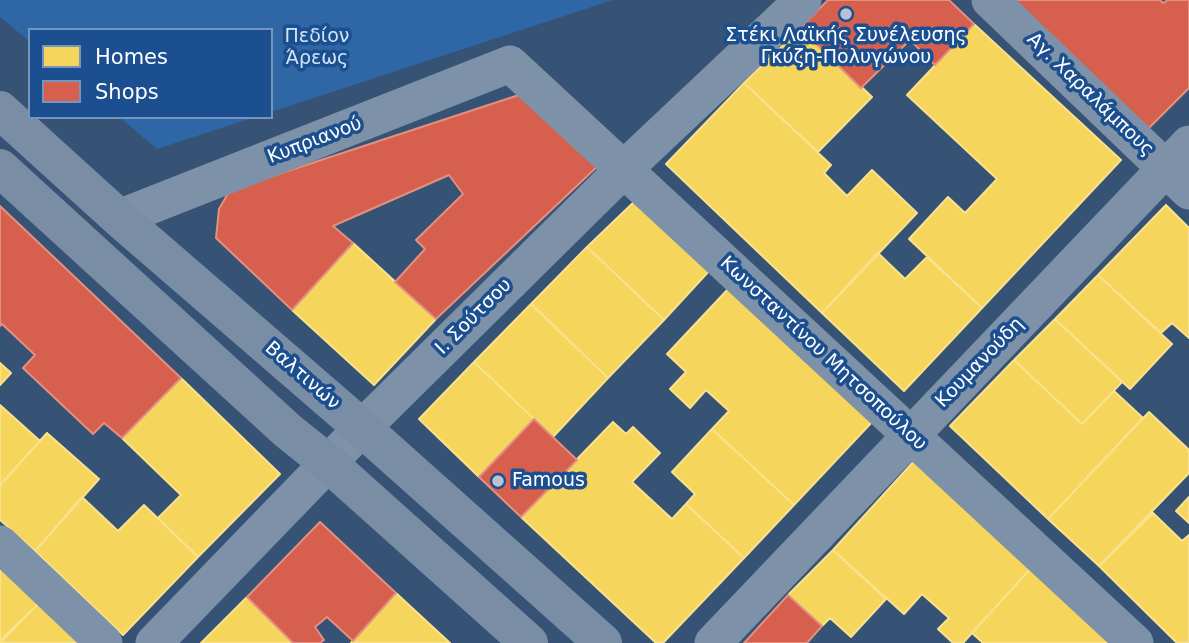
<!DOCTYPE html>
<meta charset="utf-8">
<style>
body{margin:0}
#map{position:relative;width:1189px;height:643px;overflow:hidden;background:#365274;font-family:"DejaVu Sans",sans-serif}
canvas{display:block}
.legend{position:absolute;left:28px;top:28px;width:245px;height:91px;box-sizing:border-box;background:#1b4f8f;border:2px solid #7695bc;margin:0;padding:9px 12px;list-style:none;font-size:21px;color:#fff}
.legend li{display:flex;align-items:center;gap:14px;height:35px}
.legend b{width:35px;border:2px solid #7695bc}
</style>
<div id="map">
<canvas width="1189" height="643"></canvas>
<ul class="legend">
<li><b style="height:19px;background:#f6d55c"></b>Homes</li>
<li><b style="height:19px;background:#d6604d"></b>Shops</li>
</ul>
</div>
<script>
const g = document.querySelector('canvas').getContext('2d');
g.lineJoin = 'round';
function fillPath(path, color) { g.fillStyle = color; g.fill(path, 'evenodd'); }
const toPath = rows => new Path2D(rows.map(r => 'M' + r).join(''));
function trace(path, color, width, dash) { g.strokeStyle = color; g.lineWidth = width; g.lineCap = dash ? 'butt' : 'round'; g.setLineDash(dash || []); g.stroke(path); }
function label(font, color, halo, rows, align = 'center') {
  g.font = font + ' "DejaVu Sans",sans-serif'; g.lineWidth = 7; g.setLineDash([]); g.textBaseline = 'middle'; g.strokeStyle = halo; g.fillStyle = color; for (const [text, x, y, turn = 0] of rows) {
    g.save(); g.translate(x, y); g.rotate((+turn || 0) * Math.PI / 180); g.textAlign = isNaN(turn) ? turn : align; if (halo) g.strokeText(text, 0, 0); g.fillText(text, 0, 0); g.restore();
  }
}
const green = toPath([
 [0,0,613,0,271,112,271,30,30,30,30,42,0,17],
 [119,117,255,117,157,149]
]);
const homes = toPath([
 [974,24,1121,160,982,308,909,239,948,197,965,213,997,179,907,95,974,24],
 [800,28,872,97,818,152,744,83,800,28],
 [744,83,831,165,824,173,847,196,872,170,917,213,822,313,666,164,744,83],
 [637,199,710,270,664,320,587,247,637,199],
 [1166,205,1189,228,1189,338,1172,323,1161,333,1098,275,1166,205],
 [353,243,436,319,374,385,292,310,353,243],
 [587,247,664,320,608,378,531,304,587,247],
 [878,253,905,279,927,257,982,308,904,391,822,313,878,253],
 [1098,275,1172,344,1130,389,1055,319,1098,275],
 [729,288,873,421,794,505,712,429,729,411,706,390,690,408,670,389,686,372,667,354,729,288],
 [531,304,608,378,553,437,474,362,531,304],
 [1055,319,1122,382,1082,424,1014,360,1055,319],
 [1014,360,1082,424,1114,391,1143,418,1048,519,950,426,1014,360],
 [474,362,534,419,479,477,419,419,474,362],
 [0,363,11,373,0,385,0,363],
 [181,378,280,474,198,557,158,518,181,495,122,438,181,378],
 [0,405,40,441,0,485,0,405],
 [1149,412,1189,450,1189,473,1099,566,1048,519,1149,412],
 [613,422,626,434,633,427,660,453,632,482,672,519,686,504,744,558,663,643,656,643,521,517,613,422],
 [712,429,794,505,744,558,686,504,695,494,672,472,712,429],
 [47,433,99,479,35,551,0,520,0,485,47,433],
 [915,460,1033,566,963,643,953,643,938,629,949,618,922,594,904,614,833,550,915,460],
 [82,497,118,531,144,505,198,557,123,635,35,551,82,497],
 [1189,497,1189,523,1176,511,1189,497],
 [1153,513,1182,541,1189,535,1189,643,1177,643,1099,566,1153,513],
 [833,550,886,599,851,637,830,618,822,626,788,595,833,550],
 [0,558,42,600,0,641,0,558],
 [1033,566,1114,643,983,643,972,633,1033,566],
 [396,593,450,643,351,643,396,593],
 [247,597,293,643,201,643,247,597],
 [42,600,90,643,0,643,42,600]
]);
const shops = toPath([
 [828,0,949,0,974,24,935,65,910,40,861,88,800,28,828,0],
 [1014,0,1160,0,1163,3,1168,0,1189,0,1189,88,1148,129,1014,0],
 [534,90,601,163,436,319,395,282,425,249,416,240,463,194,449,175,333,226,353,243,292,310,216,238,219,209,230,190,534,90],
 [0,206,181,378,122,438,104,423,93,434,23,368,35,355,2,324,0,326,0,206],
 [534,419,577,460,521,517,479,477,534,419],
 [320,522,396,593,353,641,327,617,315,627,324,640,320,643,293,643,247,597,320,522],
 [788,595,822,626,807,643,744,643,788,595]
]);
const street = toPath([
 [990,0,1189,191],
 [119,218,510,64,1135,643],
 [0,544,104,643],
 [154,643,362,428,624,169,803,0],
 [713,643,1189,144]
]);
const secondary = toPath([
 [0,110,119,218,362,428,603,643],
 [0,168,288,431,328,463,529,643]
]);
const markers = [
 [846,14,7,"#b9c2ce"],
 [498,481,7,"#b9c2ce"]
];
const poiNames = [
 ["Στέκι Λαϊκής Συνέλευσης",846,36],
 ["Γκύζη-Πολυγώνου",846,58],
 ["Famous",512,481,"left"]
];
const parkNames = [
 ["Πεδίον",317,37],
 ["Άρεως",317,59]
];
const streetNames = [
 ["Αγ. Χαραλάμπους",1090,95,44],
 ["Κυπριανού",315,141,-21],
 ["Ι. Σούτσου",474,317,-45],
 ["Κωνσταντίνου Μητσοπούλου",823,354,43],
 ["Κουμανούδη",980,363,-46],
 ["Βαλτινών",302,376,41]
];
fillPath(green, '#2f66a5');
fillPath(homes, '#f6d55c');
trace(homes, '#f9e28d', 2);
fillPath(shops, '#d6604d');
trace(shops, '#e29082', 2);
trace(street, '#7d92a8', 37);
trace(secondary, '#798da4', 38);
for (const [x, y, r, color] of markers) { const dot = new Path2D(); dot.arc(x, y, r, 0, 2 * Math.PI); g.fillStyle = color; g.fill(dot); trace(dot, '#1b4f8f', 2.5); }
label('19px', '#fff', '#1b4f8f', poiNames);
label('19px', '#cfe3fa', '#1b4f8f', parkNames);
label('19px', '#fff', '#1b4f8f', streetNames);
</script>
